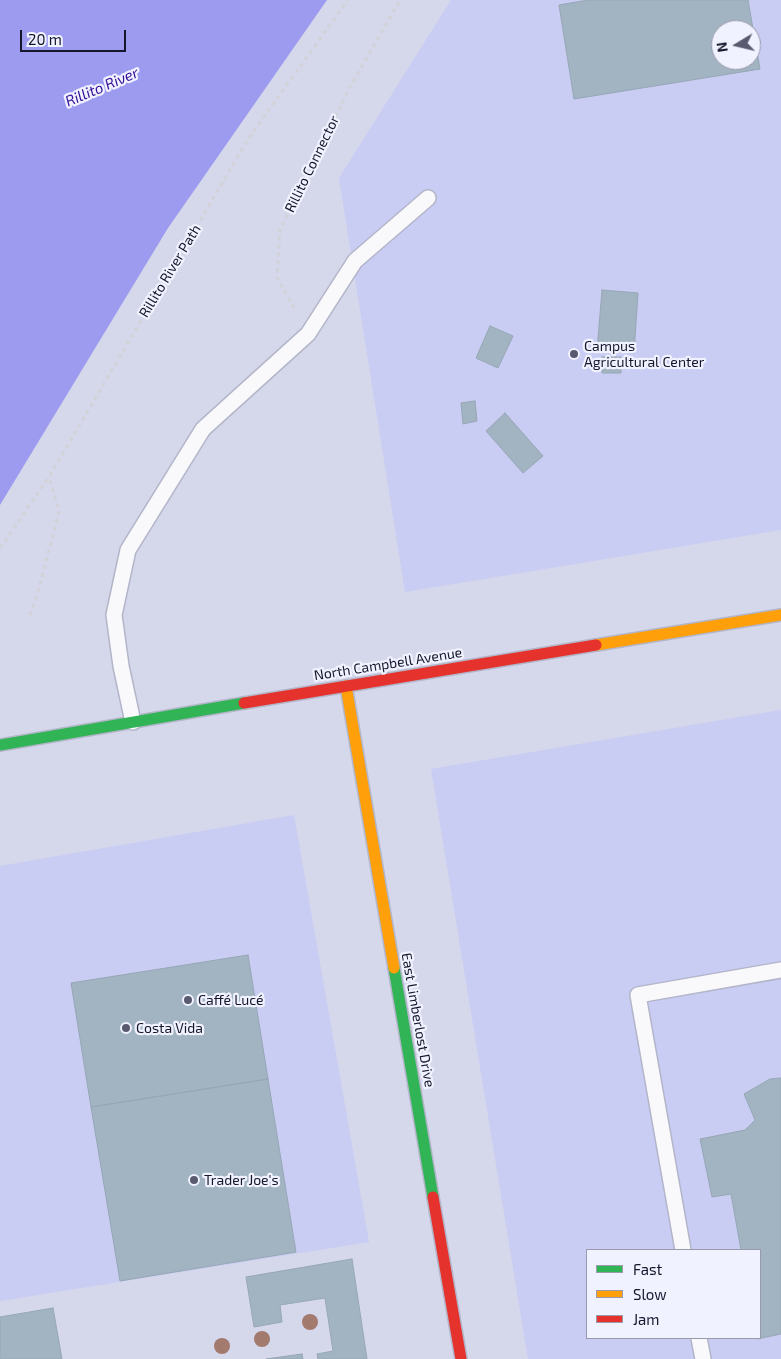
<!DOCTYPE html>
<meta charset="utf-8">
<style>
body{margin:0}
#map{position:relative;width:781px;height:1359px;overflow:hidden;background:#d5d7eb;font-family:"Exo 2",sans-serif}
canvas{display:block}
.legend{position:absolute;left:586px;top:1249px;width:175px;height:90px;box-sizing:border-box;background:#f0f2ff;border:1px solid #999aab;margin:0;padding:6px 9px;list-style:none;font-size:15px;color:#16162d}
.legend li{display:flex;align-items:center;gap:10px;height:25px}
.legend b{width:25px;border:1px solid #999aab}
.north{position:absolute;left:711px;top:20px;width:50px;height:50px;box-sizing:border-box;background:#f0f2ff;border:1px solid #999aab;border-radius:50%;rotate:261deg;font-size:14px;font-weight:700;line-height:20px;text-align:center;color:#16162d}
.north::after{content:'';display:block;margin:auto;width:18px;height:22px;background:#595a70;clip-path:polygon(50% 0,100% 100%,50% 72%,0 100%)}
.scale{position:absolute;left:20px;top:30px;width:106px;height:22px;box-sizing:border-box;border:2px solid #16162d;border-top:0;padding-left:6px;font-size:15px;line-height:18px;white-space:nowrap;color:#16162d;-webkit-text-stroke:4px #f0f2ff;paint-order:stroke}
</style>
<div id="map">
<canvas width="781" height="1359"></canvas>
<ul class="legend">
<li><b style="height:6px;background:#30b455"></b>Fast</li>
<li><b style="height:6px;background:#ff9f0a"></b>Slow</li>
<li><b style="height:6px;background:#e5322d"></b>Jam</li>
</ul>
<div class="north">N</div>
<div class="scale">20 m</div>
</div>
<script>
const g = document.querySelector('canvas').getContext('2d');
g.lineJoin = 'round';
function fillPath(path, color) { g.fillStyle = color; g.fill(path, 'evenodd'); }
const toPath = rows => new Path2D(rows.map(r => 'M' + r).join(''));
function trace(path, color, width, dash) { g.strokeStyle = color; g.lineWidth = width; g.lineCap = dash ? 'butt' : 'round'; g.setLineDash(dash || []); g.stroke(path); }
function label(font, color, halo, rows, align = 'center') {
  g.font = font + ' "Exo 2",sans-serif'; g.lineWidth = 4.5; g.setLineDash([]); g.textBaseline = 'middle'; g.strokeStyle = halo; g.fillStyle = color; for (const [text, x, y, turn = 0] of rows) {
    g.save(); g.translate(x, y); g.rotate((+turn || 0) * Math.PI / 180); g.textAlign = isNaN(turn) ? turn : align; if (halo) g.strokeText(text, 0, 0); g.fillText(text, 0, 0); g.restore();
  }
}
const built = toPath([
 [451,0,781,0,781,530,405,592,339,178],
 [721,30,751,30,751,60,721,60],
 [781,710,781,1359,528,1359,431,769],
 [587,1250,760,1250,760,1338,587,1338],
 [294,815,369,1242,0,1301,0,866]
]);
const water = toPath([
 [0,0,327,0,168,228,0,505]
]);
const building = toPath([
 [588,0,748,0,760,69,574,99,559,5,588,0],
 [721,30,751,30,751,60,721,60,721,30],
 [602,290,638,293,634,353,597,351,602,290],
 [490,326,513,336,498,368,476,358,490,326],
 [602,357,621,357,621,373,602,373,602,357],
 [475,401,477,421,463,424,461,403,475,401],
 [505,413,543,456,523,473,486,431,505,413],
 [248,955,268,1079,91,1107,71,983,248,955],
 [781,1078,781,1334,757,1339,757,1338,760,1338,760,1250,741,1250,731,1194,712,1197,700,1139,745,1130,755,1120,744,1094,770,1079,781,1078],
 [268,1079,296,1252,120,1281,91,1107,268,1079],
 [352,1259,367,1359,318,1359,317,1354,333,1351,325,1298,280,1305,282,1322,254,1327,246,1277,352,1259],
 [53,1308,62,1359,0,1359,0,1317,53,1308],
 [302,1354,303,1359,266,1359,302,1354]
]);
const path = toPath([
 [294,308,277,278,280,230,349,89,400,0],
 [0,548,49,477,248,139,348,0],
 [30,615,38,592,59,511,49,477]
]);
const lane = toPath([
 [133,722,121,666,114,615,128,550,203,429,308,334,355,261,428,198],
 [683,1250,638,995,781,970],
 [699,1338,703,1359]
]);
const fast = toPath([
 [0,745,244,703],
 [394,968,433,1197]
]);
const slow = toPath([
 [596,645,781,615],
 [346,686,394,968]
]);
const jam = toPath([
 [244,703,596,645],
 [433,1197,461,1359]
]);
const trees = [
 [310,1322],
 [262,1339],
 [222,1346]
];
const markers = [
 [574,354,5,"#595a70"],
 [188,1000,5,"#595a70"],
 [126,1028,5,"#595a70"],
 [194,1180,5,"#595a70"]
];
const streetNames = [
 ["Rillito Connector",312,164,-64],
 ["Rillito River Path",170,271,-59],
 ["North Campbell Avenue",388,664,-9],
 ["East Limberlost Drive",418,1020,80]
];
const poiNames = [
 ["Campus",584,346],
 ["Agricultural Center",584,362],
 ["Caffé Lucé",198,1000],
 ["Costa Vida",136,1028],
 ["Trader Joe's",204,1180]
];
const waterNames = [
 ["Rillito River",102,87,-23]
];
fillPath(built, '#c9ccf3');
fillPath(water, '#9c9bf0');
fillPath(building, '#a2b3c1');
trace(building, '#96a7b5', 1);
trace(lane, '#b3b5c9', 18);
trace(fast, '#b3b5c9', 14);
trace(slow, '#b3b5c9', 14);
trace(jam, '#b3b5c9', 14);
trace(path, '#d2d2d8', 3, [4, 4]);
trace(lane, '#f9f9fc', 15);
trace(fast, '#30b455', 11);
trace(slow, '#ff9f0a', 11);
trace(jam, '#e5322d', 11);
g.fillStyle = '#a27a6e';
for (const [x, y] of trees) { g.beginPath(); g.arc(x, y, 8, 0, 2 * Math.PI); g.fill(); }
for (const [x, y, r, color] of markers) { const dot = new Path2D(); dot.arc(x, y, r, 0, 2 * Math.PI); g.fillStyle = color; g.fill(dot); trace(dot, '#f0f2ff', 2); }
label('14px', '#16162d', '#f0f2ff', streetNames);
label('14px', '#16162d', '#f0f2ff', poiNames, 'left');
label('italic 15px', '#340f98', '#f0f2ff', waterNames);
</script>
